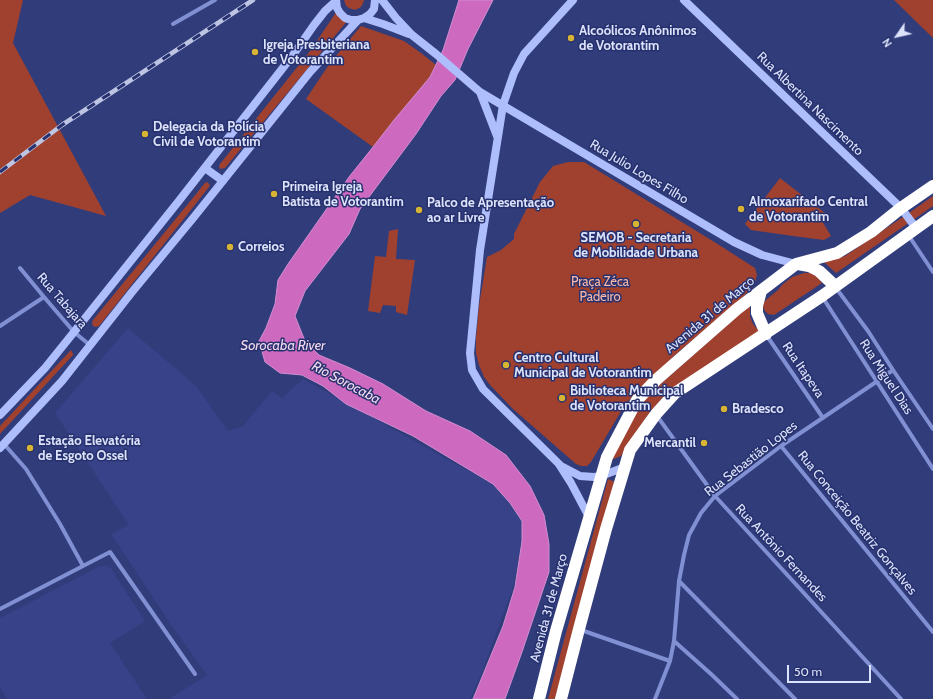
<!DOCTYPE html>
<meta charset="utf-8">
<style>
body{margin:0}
#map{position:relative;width:933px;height:699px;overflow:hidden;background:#313c7b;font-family:Cabin,sans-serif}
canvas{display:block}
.north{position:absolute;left:877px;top:16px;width:40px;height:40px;-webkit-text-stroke:3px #27316f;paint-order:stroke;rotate:236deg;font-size:11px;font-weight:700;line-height:16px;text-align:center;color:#dce3fa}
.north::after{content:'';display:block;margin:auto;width:14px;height:18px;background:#dce3fa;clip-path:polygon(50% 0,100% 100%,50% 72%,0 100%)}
.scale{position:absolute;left:787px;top:665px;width:84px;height:18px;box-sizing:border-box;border:2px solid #dce3fa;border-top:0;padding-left:5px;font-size:12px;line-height:14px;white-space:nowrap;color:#dce3fa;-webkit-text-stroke:3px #27316f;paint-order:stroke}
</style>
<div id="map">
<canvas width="933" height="699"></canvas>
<div class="north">N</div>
<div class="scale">50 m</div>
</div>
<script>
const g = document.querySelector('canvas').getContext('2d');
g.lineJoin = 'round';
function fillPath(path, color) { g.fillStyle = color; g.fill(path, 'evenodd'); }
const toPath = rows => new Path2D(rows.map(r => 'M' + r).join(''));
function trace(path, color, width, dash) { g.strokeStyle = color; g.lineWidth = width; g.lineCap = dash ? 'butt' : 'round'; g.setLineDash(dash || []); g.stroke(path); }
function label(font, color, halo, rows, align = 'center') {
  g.font = font + ' Cabin,sans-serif'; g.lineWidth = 3; g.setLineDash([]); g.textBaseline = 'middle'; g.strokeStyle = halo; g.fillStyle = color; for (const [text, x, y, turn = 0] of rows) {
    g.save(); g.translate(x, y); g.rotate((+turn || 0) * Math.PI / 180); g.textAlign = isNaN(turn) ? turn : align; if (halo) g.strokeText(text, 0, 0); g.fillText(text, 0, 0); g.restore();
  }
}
const built = toPath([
 [128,328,196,386,228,431,243,426,272,391,282,398,303,379,492,484,509,503,521,520,521,541,514,585,482,672,470,699,169,699,207,675,172,626,111,534,129,525,55,413],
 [106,565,110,567,145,621,110,643,147,699,7,699,0,687,0,618,98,567]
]);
const green = toPath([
 [0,0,23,0,13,43,106,216,30,195,0,213],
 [344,0,364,0,364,1,361,7,355,10,349,8,346,6],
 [894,0,933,0,933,38],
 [337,11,348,20,225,168,220,169,219,166,220,164,310,51],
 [361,26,404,41,421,53,436,65,430,77,373,147,306,99,330,63],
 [568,162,584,162,716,243,755,268,757,275,755,282,745,295,675,355,626,403,591,462,587,466,581,466,576,464,513,409,490,385,484,377,479,365,476,353,476,338,479,306,487,257,501,250,514,239,514,234,540,182,553,166],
 [780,178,830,217,822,221,831,236,824,240,793,236,751,230,745,224],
 [207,182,210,185,209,187,99,326,96,327,93,326,92,323,93,320,205,183],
 [933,196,933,206,913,220,909,213],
 [903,217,909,221,907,224,836,273,824,262,845,256],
 [398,229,396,259,415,260,407,315,396,312,396,306,383,305,380,313,368,311,375,256,386,257,389,231],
 [804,273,811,273,817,277,822,283,774,315,768,314,765,311,763,307,764,302,767,299,778,290,782,285,792,277],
 [750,305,750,317,753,324,759,331,663,397,647,416,621,456,611,460,629,421,647,396],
 [71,350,73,354,73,355,0,434,0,426],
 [608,479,617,483,555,699,548,699]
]);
const water = toPath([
 [459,0,493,0,468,49,455,80,441,96,416,134,360,209,349,234,305,291,295,316,305,341,319,355,350,368,383,384,426,411,470,431,506,455,530,486,544,515,549,544,549,572,522,652,505,699,473,699,503,626,515,587,522,541,522,521,510,503,493,484,413,436,346,404,323,386,302,375,280,373,265,362,259,341,266,328,275,304,278,280,288,264,349,177,373,147,394,120,430,77,443,50,459,0]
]);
const street = toPath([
 [173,24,215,0],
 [909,236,933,272],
 [20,268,44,297,74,332,91,346],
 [836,288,868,331,893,370,933,429],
 [823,298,933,469],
 [0,326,44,297],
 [767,336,823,418],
 [657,416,715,496,901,699],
 [4,444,26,469,60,524,83,566],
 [781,446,933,632],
 [679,581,795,699],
 [0,609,110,552,195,674],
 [581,630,670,661],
 [674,641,711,674,737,699],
 [655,699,670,661,674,641,679,581,684,555,689,535,701,513,715,496,781,446,876,382,893,370]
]);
const secondary = toPath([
 [336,0,337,8,340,13,345,18,351,20,358,20,364,18,370,14,374,9,375,0],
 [382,0,396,18,412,35,436,54,480,92,734,242,762,255,796,264],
 [573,0,524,54,514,73,503,105,480,250,470,353,472,370,483,389,559,464,571,483,589,517],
 [684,0,901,208,916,228],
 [364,18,383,24,409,34],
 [480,92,497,136],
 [205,168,223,181],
 [0,415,45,368,74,332,178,202,293,55,314,25,325,11,336,1],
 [0,448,62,381,132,292,194,217,310,72,358,20],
 [561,466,580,476,594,477,601,476,625,467]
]);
const highway = toPath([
 [798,264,809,266,819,271,835,286],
 [761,291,757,306,757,313,766,334],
 [539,699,556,631,607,457,637,400,656,380,737,309,796,264,837,253,871,232,901,208,933,186],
 [561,699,579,629,606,529,630,450,656,414,675,393,822,296,933,216]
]);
const rail = toPath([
 [0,172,62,125,253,0]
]);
const markers = [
 [571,38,4,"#d7b434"],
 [255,52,4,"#d7b434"],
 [145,134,4,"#d7b434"],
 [274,194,4,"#d7b434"],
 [741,209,4,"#d7b434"],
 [419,210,4,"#d7b434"],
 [636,224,4,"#d7b434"],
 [230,247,4,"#d7b434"],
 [506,365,4,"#d7b434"],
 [562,398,4,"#d7b434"],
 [724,409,4,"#d7b434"],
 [704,443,4,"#d7b434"],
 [30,448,4,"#d7b434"]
];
const poiNames = [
 ["Alcoólicos Anônimos",579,31],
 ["de Votorantim",579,46],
 ["Igreja Presbiteriana",263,45],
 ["de Votorantim",263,60],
 ["Delegacia da Polícia",153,127],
 ["Civil de Votorantim",153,142],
 ["Primeira Igreja",282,187],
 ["Batista de Votorantim",282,202],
 ["Almoxarifado Central",749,202],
 ["de Votorantim",749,217],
 ["Palco de Apresentação",427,203],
 ["ao ar Livre",427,218],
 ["SEMOB - Secretaria",636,238,"center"],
 ["de Mobilidade Urbana",636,253,"center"],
 ["Correios",238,247],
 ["Centro Cultural",514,358],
 ["Municipal de Votorantim",514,373],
 ["Biblioteca Municipal",570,391],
 ["de Votorantim",570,406],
 ["Bradesco",732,409],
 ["Estação Elevatória",38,441],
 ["de Esgoto Ossel",38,456],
 ["Mercantil",696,443,"right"]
];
const streetNames = [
 ["Rua Albertina Nascimento",810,104,44],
 ["Rua Julio Lopes Filho",639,172,31],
 ["Rua Tabajara",62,301,49],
 ["Avenida 31 de Março",710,315,-40],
 ["Rua Itapeva",803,370,56],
 ["Rua Miguel Dias",886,377,57],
 ["Rua Sebastião Lopes",751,459,-38],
 ["Rua Conceição Beatriz Gonçalves",857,523,51],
 ["Rua Antônio Fernandes",781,553,47],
 ["Avenida 31 de Março",549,608,-75]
];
const parkNames = [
 ["Praça Zéca",600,282],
 ["Padeiro",600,297]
];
const waterNames = [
 ["Sorocaba River",283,346],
 ["Rio Sorocaba",346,383,28]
];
fillPath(built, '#374289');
fillPath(green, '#9f412e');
fillPath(water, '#cd69bf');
trace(water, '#d28ed1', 1);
trace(street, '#8090d2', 4);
trace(secondary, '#aebefd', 8);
trace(highway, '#fff', 12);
trace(rail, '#bdc5e3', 4.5);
trace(rail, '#27316f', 3, [9]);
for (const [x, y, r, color] of markers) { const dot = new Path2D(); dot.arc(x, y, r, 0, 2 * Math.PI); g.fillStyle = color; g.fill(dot); trace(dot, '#27316f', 1.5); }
label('bold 13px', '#dce3fa', '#27316f', poiNames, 'left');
label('13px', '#dce3fa', '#27316f', streetNames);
label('13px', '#f8b8aa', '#27316f', parkNames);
label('italic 14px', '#f2d9ed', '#27316f', waterNames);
</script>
